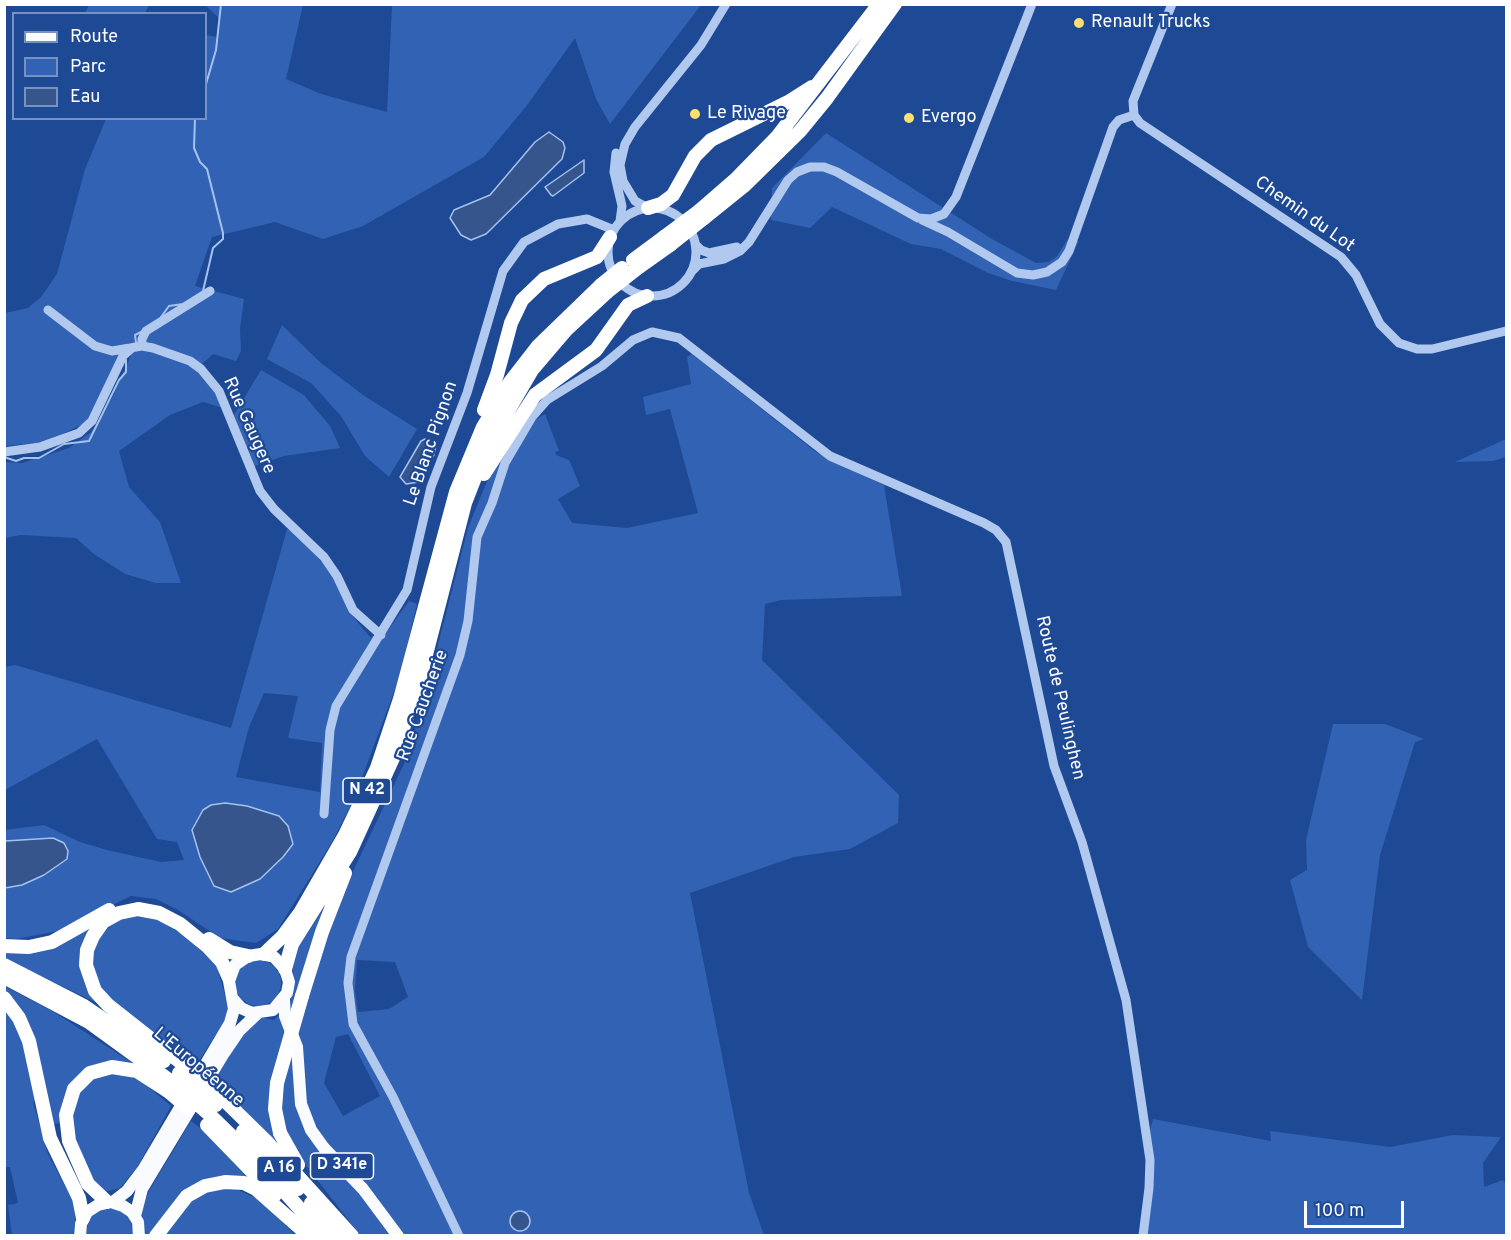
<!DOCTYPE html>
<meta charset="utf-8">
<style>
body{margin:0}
#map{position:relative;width:1511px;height:1240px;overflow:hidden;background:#1e4995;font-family:Overpass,sans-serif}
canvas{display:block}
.frame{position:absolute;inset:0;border:6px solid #fff;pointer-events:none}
.legend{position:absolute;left:12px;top:12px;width:195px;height:108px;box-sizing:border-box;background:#1e4995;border:2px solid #7892bf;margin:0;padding:8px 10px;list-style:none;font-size:18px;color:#fff}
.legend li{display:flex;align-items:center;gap:12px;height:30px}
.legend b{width:30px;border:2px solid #7892bf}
.scale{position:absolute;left:1304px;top:1201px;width:100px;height:27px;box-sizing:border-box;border:3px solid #fff;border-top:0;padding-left:8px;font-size:18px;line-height:21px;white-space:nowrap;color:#fff;-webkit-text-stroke:4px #1e4995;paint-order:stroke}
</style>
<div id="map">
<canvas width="1511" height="1240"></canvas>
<div class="frame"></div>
<ul class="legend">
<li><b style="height:8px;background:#f9fbff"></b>Route</li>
<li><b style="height:16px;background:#3262b3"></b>Parc</li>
<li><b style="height:16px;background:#36558d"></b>Eau</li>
</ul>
<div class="scale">100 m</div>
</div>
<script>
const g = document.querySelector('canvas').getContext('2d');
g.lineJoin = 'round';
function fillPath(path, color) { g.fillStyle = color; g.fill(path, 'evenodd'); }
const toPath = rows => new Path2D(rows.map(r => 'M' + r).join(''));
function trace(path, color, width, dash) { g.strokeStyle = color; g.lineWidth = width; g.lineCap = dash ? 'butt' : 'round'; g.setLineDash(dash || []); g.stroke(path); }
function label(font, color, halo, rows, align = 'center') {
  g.font = font + ' Overpass,sans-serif'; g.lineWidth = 4.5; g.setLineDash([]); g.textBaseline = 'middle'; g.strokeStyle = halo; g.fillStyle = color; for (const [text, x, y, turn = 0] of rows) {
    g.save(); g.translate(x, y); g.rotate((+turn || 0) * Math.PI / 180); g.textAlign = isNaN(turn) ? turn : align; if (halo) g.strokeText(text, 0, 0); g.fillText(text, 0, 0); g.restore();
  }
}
const green = toPath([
 [89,5,89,4,149,5,145,13,85,13],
 [205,5,303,5,286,79,321,94,387,112,392,5,701,5,610,124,596,99,575,38,528,104,484,157,363,226,323,239,275,222,212,237,195,286,244,299,240,329,241,351,236,361,213,354,201,365,159,346,128,343,91,416,83,424,46,442,5,446,5,313,28,308,41,297,57,274,85,169,106,119,206,118,206,35,217,37,219,18],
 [826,133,992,239,1036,263,1049,262,1057,256,1067,240,1079,241,1056,290,1012,281,988,273,941,249,911,244,832,207,810,228,771,220,772,188],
 [282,325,321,363,363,395,417,429,389,477,365,456,341,416,311,383,267,359],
 [133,351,150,351,182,362,201,372,209,382,223,408,203,402,170,415,119,451,129,487,160,522,181,583,156,583,125,574,94,554,76,538,21,535,5,538,5,462,22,463,69,448,91,432,112,398],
 [692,354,816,452,884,485,902,596,781,600,765,604,762,660,899,795,898,823,850,849,794,857,690,893,749,1193,764,1235,360,1235,298,1155,283,1149,214,1080,237,1042,260,1017,274,1020,289,1004,294,987,292,956,327,903,337,905,404,764,423,703,468,528,491,471,512,435,545,414,559,451,555,452,556,455,569,460,580,486,558,499,572,523,627,528,698,513,670,409,646,415,643,397,691,384,687,357],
 [357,960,395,962,408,997,389,1009,358,1012,355,991],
 [348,1034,380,1096,343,1116,324,1083,336,1037],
 [261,370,304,395,330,426,340,448,284,456,252,467,234,415],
 [1506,439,1506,457,1493,461,1455,462],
 [287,529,297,533,339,582,349,612,370,637,385,634,409,601,417,604,401,673,354,799,332,842,278,929,256,943,220,938,178,910,156,899,131,896,58,931,16,939,5,938,4,830,44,825,80,842,107,850,161,862,184,860,177,842,157,839,97,739,5,790,5,667,15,665,231,728],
 [264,693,298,696,288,738,322,743,320,792,236,777,249,727],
 [1333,724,1385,724,1424,739,1415,742,1380,855,1362,1000,1308,947,1290,880,1307,870,1306,840],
 [140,915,160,921,185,936,217,966,228,1007,227,1017,197,1064,124,1011,104,992,95,1002,5,959,4,949,87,929,102,933,120,919],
 '235 983a23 23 0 1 1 46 0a23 23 0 1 1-46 0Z',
 [4,986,54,1012,137,1066,140,1080,171,1106,138,1166,120,1188,105,1192,96,1187,88,1174,70,1123,53,1124,49,1100,33,1102,48,1154,77,1208,73,1235,12,1235,8,1205,18,1203,10,1167,5,1167],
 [1153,1119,1271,1141,1270,1131,1390,1147,1453,1135,1501,1137,1483,1163,1484,1187,1503,1180,1506,1185,1506,1234,1138,1236,1147,1175,1145,1149],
 [191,1121,211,1136,250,1176,238,1190,262,1201,295,1235,146,1235,141,1210,150,1189],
 [108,1208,120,1210,129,1217,134,1235,85,1236,90,1217,97,1211]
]);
const water = toPath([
 [549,132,563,142,565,148,562,159,486,234,471,240,461,235,450,218,454,210,490,195,535,142,549,132],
 [584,160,584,173,553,196,551,195,545,187,584,160],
 [425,439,436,444,434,455,419,482,406,484,400,477,421,441,425,439],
 [225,803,247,806,279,816,288,826,293,844,283,857,260,879,231,892,214,886,200,857,192,830,203,810,211,805,225,803],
 [53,838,64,843,68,851,67,859,44,875,22,885,5,888,5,841,53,838],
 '510 1221a10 10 0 1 1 20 0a10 10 0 1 1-20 0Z'
]);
const stream = toPath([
 [206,84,216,50,221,4],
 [195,118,194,148,200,162,207,169,223,233,223,239,213,248,203,291],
 [161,317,169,306,183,304],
 [136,343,135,335,143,331],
 [4,457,16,461,24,458,39,458,64,444,89,441,119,380,126,372,126,360]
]);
const minor = toPath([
 [1172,4,1133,101,1134,115,1140,123,1341,257,1356,275,1380,324,1399,343,1417,349,1432,349,1506,331],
 [616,153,614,172,622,206,620,221],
 '608 252a44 44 0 1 1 88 0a44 44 0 1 1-88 0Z',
 [648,208,635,201,623,181,620,165,625,144,635,127,701,45,726,4],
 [922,220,948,232,1017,273,1033,275,1047,272,1062,262,1069,251,1113,127,1119,120,1134,115],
 [695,244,701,250,709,253,737,247],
 [692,271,699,264,724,259,740,251,749,242,788,180,797,172,810,167,824,167,837,172,918,218,931,219,944,214,956,197,1032,4],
 [48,310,95,346,112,351,142,346,153,348,190,361,201,369,219,391,260,491,274,509,324,557,337,576,353,610,381,635],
 [142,346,142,339,146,331,210,291],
 [4,452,40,447,79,433,92,421,123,356,132,348],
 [324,814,330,730,336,706,407,590,431,487,467,393,503,271,524,242,558,224,587,219,614,230],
 [459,1236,393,1097,353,1024,348,983,351,957,460,655,468,621,477,537,492,503,505,463,532,417,547,400,602,366,633,340,652,332,679,338,830,456,984,523,996,530,1006,542,1054,766,1082,842,1126,1000,1150,1160,1149,1188,1143,1236]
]);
const major = toPath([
 [284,1000,285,1016,297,1047,301,1104,311,1130,324,1148,363,1189,398,1236],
 [113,1202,127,1191,143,1170,230,1023,234,1009,229,981,235,965,248,956,261,954,274,957,285,969,289,982,287,993,273,1010,252,1013,241,1008,233,999],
 [135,1216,142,1189,224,1053,239,1031,258,1013],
 [80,1236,81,1224,87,1212,98,1205,111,1202,123,1206,132,1212,138,1222,139,1236]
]);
const highway = toPath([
 [648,208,661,204,673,195,695,156,711,140,790,101,812,87],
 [699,211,737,178,777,137,879,4],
 [704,218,745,185,800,131,827,98,895,4],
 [633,260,664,237],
 [639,267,670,245],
 [484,410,497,375,511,323,522,300,544,279,597,257,610,237],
 [484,474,535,395,596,350,628,305,647,296],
 [209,939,230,952,248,956],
 [4,946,29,947,52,942,109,910],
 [264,954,283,936,300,913,345,835,377,768,400,699,456,492,483,427,510,382,538,346,601,285],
 [4,965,84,1006,164,1061],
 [285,969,292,944,350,852,393,758,420,678,465,503,487,447,532,370,567,329,607,292],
 [4,977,89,1022,173,1083],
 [302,996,322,932,345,873],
 [4,998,19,1018,29,1041,50,1138,79,1198,83,1218],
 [184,1065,108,1005,95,991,86,965,87,950,93,936,103,922,119,913,138,909,159,913,180,924,207,946,222,962,229,978],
 [221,1097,266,1141,352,1236],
 [210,1115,259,1163,324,1236],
 [207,1125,275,1195],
 [243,1131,298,1189],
 [280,1133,298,1165],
 [107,1202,88,1184,69,1141,66,1115,74,1089,90,1073,112,1067,137,1071,168,1091],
 [311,1203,339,1236],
 [156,1236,187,1196,205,1186,225,1182,244,1183,256,1189,309,1236]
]);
const highwayBridge = toPath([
 [664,237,699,211],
 [670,245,704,218],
 [601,285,622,268],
 [607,292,639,267],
 [184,1065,221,1097],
 [179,1073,216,1105],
 [173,1083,210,1115],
 [168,1091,189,1109],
 [280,1133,275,1109,277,1083,302,996]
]);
const markers = [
 [1079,23,6,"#fedf70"],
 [695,114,6,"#fedf70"],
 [909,118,6,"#fedf70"]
];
const shields = [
 [367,791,48],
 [342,1166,63],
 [279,1169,45]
];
const shieldNames = [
 ["N 42",367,791],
 ["D 341e",342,1166],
 ["A 16",279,1169]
];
const poiNames = [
 ["Renault Trucks",1091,23],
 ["Le Rivage",707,114],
 ["Evergo",921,118]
];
const streetNames = [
 ["Chemin du Lot",1304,215,35],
 ["Rue Gaugere",248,426,66],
 ["Le Blanc Pignon",432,444,-71],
 ["Route de Peulinghen",1059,698,77],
 ["Rue Caucherie",424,706,-70],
 ["L'Européenne",198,1068,40]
];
fillPath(green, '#3262b3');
fillPath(water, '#36558d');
trace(water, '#a4c2f0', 1.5);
trace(stream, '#a4c2f0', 2);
trace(minor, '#b1c8ef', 9);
trace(major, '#f9fbff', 12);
trace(highway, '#fff', 14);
trace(highwayBridge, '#fff', 14);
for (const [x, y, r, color] of markers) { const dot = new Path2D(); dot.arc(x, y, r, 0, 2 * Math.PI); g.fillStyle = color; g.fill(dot); trace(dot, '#1e4995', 2); }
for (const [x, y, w] of shields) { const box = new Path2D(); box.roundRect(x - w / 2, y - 13, w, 26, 4.5); g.fillStyle = '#1e4995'; g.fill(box); trace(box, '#fff', 1.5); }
label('bold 16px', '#fff', null, shieldNames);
label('18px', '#fff', '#1e4995', poiNames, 'left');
label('18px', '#fff', '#1e4995', streetNames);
</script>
